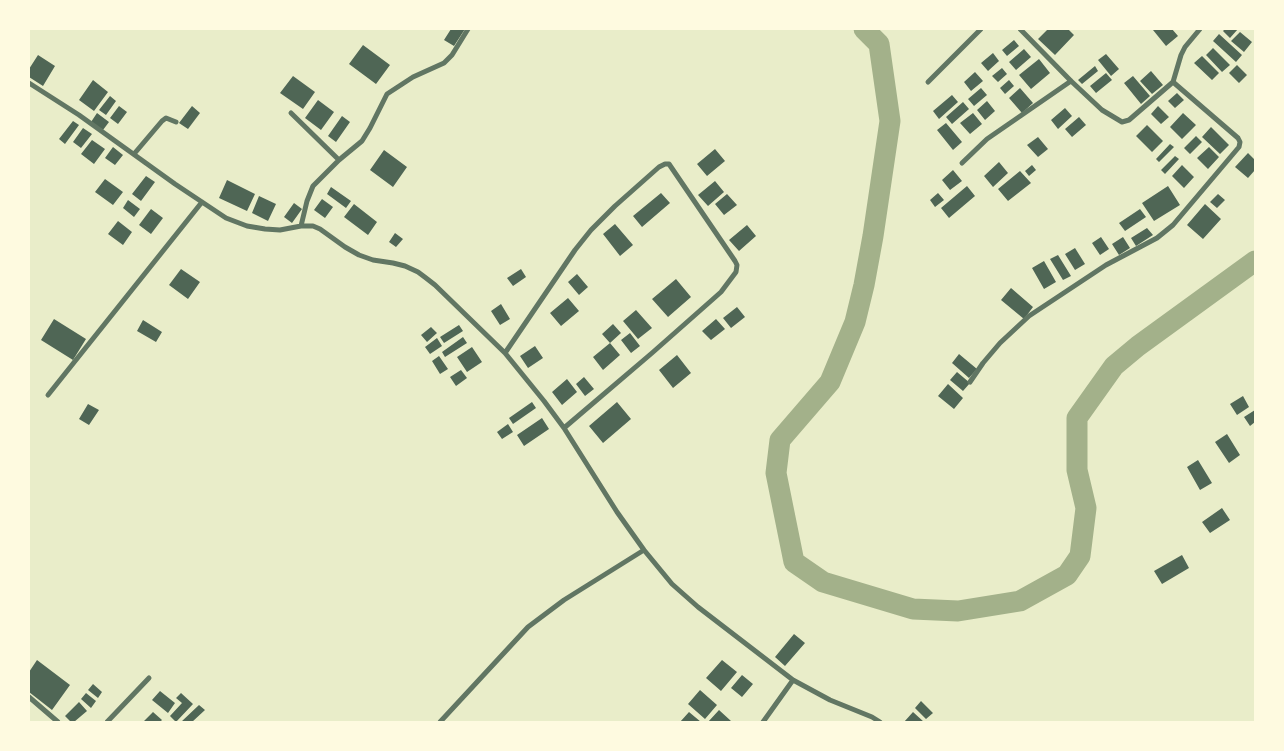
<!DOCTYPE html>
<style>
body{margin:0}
#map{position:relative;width:1284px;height:751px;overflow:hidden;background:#e9edc9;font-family:"Fira Sans Condensed",sans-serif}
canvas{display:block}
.frame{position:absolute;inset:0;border:30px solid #fefae0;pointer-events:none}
</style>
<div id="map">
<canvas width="1284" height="751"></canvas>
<div class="frame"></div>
</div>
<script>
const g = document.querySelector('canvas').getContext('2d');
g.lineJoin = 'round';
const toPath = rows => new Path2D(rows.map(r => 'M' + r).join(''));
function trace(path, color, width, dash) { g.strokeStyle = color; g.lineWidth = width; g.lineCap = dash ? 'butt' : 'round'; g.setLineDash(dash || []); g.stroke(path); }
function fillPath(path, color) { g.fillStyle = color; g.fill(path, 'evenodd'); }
const river = toPath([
 [864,29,879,44,890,121,873,236,864,285,855,322,830,382,780,440,776,473,794,562,823,582,913,609,958,611,1020,601,1067,575,1080,556,1086,508,1077,470,1077,418,1114,366,1138,346,1255,261]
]);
const building = toPath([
 [451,29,465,29,454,46,444,40],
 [1048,29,1068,29,1074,35,1055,55,1038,39],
 [1154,29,1172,29,1178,36,1166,46,1153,30],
 [1225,29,1238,29,1230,38,1223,31],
 [1240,32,1252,42,1244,52,1231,41],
 [1219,34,1242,55,1236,62,1213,41],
 [1014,40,1019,46,1007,56,1002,50],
 [363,45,390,65,376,84,349,64],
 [1213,48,1230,65,1222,72,1206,55],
 [1024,49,1031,57,1016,70,1009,62],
 [993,53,999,61,988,71,981,63],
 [1106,54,1119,69,1111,76,1098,60],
 [38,55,55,66,43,86,29,77,29,69],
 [1202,56,1219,73,1212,80,1194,63],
 [1039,59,1050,73,1031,89,1019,75],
 [1237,65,1247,75,1239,83,1229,73],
 [1095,66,1098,71,1082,84,1078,80],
 [1002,68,1007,74,998,82,992,76],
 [1151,71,1163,85,1152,94,1140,81],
 [975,72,983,81,971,91,964,82],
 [1106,73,1112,80,1096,93,1090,86],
 [293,76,315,92,303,109,280,93],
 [1133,76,1150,96,1141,104,1124,83],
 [93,80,108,92,94,111,79,100],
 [1009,80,1014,86,1005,94,1000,88],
 [981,88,987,95,974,106,968,99],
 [1020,88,1033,103,1022,113,1009,98],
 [1177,93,1184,100,1175,108,1168,101],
 [952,95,958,102,939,119,933,111],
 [110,96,116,101,106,115,99,110],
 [318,100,334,112,321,130,305,118],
 [987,101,995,111,985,120,977,110],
 [963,102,969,109,952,124,946,117],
 [119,106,127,112,118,124,110,118],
 [192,106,200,113,188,129,179,123],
 [1158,106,1169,117,1161,124,1151,114],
 [1065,108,1072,116,1058,129,1051,120],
 [97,113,109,122,103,130,91,122],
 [973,113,982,124,970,134,960,123],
 [1183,113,1196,125,1182,139,1170,127],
 [342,116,350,122,336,142,328,136],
 [1079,117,1086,125,1072,137,1065,129],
 [73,121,79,125,65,144,59,139],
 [946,123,962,142,953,150,937,130],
 [1147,125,1163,141,1152,152,1136,136],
 [1211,127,1229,145,1220,154,1202,137],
 [83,128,92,134,81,148,73,142],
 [1196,136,1202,142,1190,154,1184,148],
 [1038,137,1048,149,1038,157,1027,145],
 [92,140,105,149,94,164,81,154],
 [1170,144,1174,147,1159,162,1156,159],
 [113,147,123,155,115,165,105,158],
 [1209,147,1219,157,1208,169,1197,158],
 [715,149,725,161,707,176,697,164],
 [384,150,407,167,393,187,370,170],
 [1248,153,1255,160,1255,170,1248,178,1235,167],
 [1175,156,1179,159,1165,174,1161,170],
 [999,162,1008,173,993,187,984,176],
 [1032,165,1036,170,1029,176,1025,171],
 [1182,165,1194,177,1184,188,1172,176],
 [953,170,962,181,950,190,942,180],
 [1020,171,1031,183,1008,201,998,189],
 [146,176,155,182,141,201,132,194],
 [105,179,123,192,113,205,95,192],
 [227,180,255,194,247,211,219,198],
 [715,181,724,192,708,206,698,195],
 [967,186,975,196,949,218,941,208],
 [1168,186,1180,205,1154,221,1142,203],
 [331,187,351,201,346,208,327,194],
 [661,193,670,203,642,227,633,216],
 [938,193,944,200,935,207,930,200],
 [727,194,737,205,724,215,715,204],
 [1218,194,1225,200,1217,208,1210,202],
 [259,196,276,204,268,221,252,213],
 [322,199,333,207,325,218,314,210],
 [128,200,140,209,134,217,123,208],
 [294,203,302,209,292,223,284,217],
 [354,204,377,222,368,235,344,217],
 [1205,204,1221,219,1203,239,1187,225],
 [151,209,163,218,151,234,139,225],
 [1140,209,1146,217,1125,231,1119,223],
 [118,221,132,232,123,245,108,234],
 [615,224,633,245,620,256,603,234],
 [747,225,756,236,739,251,729,240],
 [1147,228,1153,235,1136,246,1131,238],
 [395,233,403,239,396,247,389,242],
 [1101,237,1109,249,1100,255,1092,243],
 [1123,237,1130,248,1119,255,1112,244],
 [1075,248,1085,264,1075,270,1065,254],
 [1058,255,1071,276,1063,280,1050,259],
 [1044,261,1056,282,1044,289,1032,268],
 [181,269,200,282,188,299,169,285],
 [521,269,526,277,513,286,507,278],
 [577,274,588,287,579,295,568,282],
 [676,279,691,297,668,317,652,299],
 [1011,288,1033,307,1024,319,1001,300],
 [568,298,579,311,561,326,550,313],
 [501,304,510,319,500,325,491,311],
 [737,307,745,317,731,328,723,318],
 [636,310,652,328,638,339,623,321],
 [54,319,86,339,73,360,41,340],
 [716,319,725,329,711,340,702,331],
 [143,320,162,332,156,342,137,331],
 [613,324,621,333,610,343,602,334],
 [459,325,463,331,444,343,440,337],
 [431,327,437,333,427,342,421,335],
 [630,333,640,346,631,353,621,340],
 [463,337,467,343,445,357,442,352],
 [437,338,442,346,430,354,425,347],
 [610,343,620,355,603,370,593,357],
 [535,346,543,358,528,368,520,356],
 [472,347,482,362,467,372,457,357],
 [959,354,977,369,969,378,952,363],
 [677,355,691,373,673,388,659,370],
 [439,356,448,369,440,374,432,361],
 [461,370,467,378,456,386,450,377],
 [957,372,970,383,963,391,950,380],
 [584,377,594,389,585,396,576,384],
 [567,379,577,392,562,405,552,392],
 [948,384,963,398,954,409,938,396],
 [1243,396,1249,407,1237,415,1230,404],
 [532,402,536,408,513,424,509,418],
 [617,402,631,419,603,443,589,426],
 [88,404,99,410,89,425,79,419],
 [1255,410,1255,422,1250,426,1244,417],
 [542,418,549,429,524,446,517,435],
 [508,424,513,432,502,439,497,432],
 [1227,434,1240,455,1229,463,1215,442],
 [1198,460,1212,483,1200,490,1187,467],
 [1222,508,1230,520,1210,533,1202,522],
 [1182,555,1189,568,1162,584,1154,571],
 [794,634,805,643,785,666,775,657],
 [37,660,70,685,52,710,29,692,29,672],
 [722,660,737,672,721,691,706,678],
 [742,675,753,684,742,697,731,688],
 [93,684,102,692,98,698,88,690],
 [700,690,717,705,705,719,688,704],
 [160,691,175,703,168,713,152,700],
 [86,693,96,701,91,708,81,699],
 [181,693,193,704,176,722,170,716,182,703,176,698],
 [921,701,933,713,926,719,915,708],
 [79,702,87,711,74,722,71,722,65,716],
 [199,705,205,710,192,722,181,722],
 [719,710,731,721,730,722,708,722],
 [153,712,162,720,160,722,143,722],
 [689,712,701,722,680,722],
 [913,712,924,722,904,722]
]);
const minor = toPath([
 [1020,29,1071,81,1102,110,1122,122,1129,120,1173,82,1181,55,1185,47,1200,29],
 [928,82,981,29],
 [29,83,79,115,175,184,226,218,247,226,265,229,280,230,301,226,313,226,320,229,345,247,359,255,373,260,393,263,405,266,418,272,426,278,435,285,505,353,544,401,564,428,617,512,644,550,672,584,698,607,793,680,830,700,872,717,880,722],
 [291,113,339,160],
 [134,154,162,121,166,118,176,122],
 [962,163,987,139,1071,81],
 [301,226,307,201,313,186,339,160,362,141,370,128,387,94,413,77,444,63,452,55,468,29],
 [505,353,575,250,591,230,615,206,659,167,665,164,669,164,735,261,737,265,736,272,721,292,712,300,652,353,564,428],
 [970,382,983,363,1000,343,1029,316,1106,265,1157,238,1173,225,1239,147,1240,142,1238,138,1173,82],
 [48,395,202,202],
 [29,697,58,722],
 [107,722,149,678],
 [440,722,528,627,564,600,644,550],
 [763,722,793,680]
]);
trace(river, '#a3b18a', 21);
fillPath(building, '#4f6655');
trace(minor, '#617663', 5);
</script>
